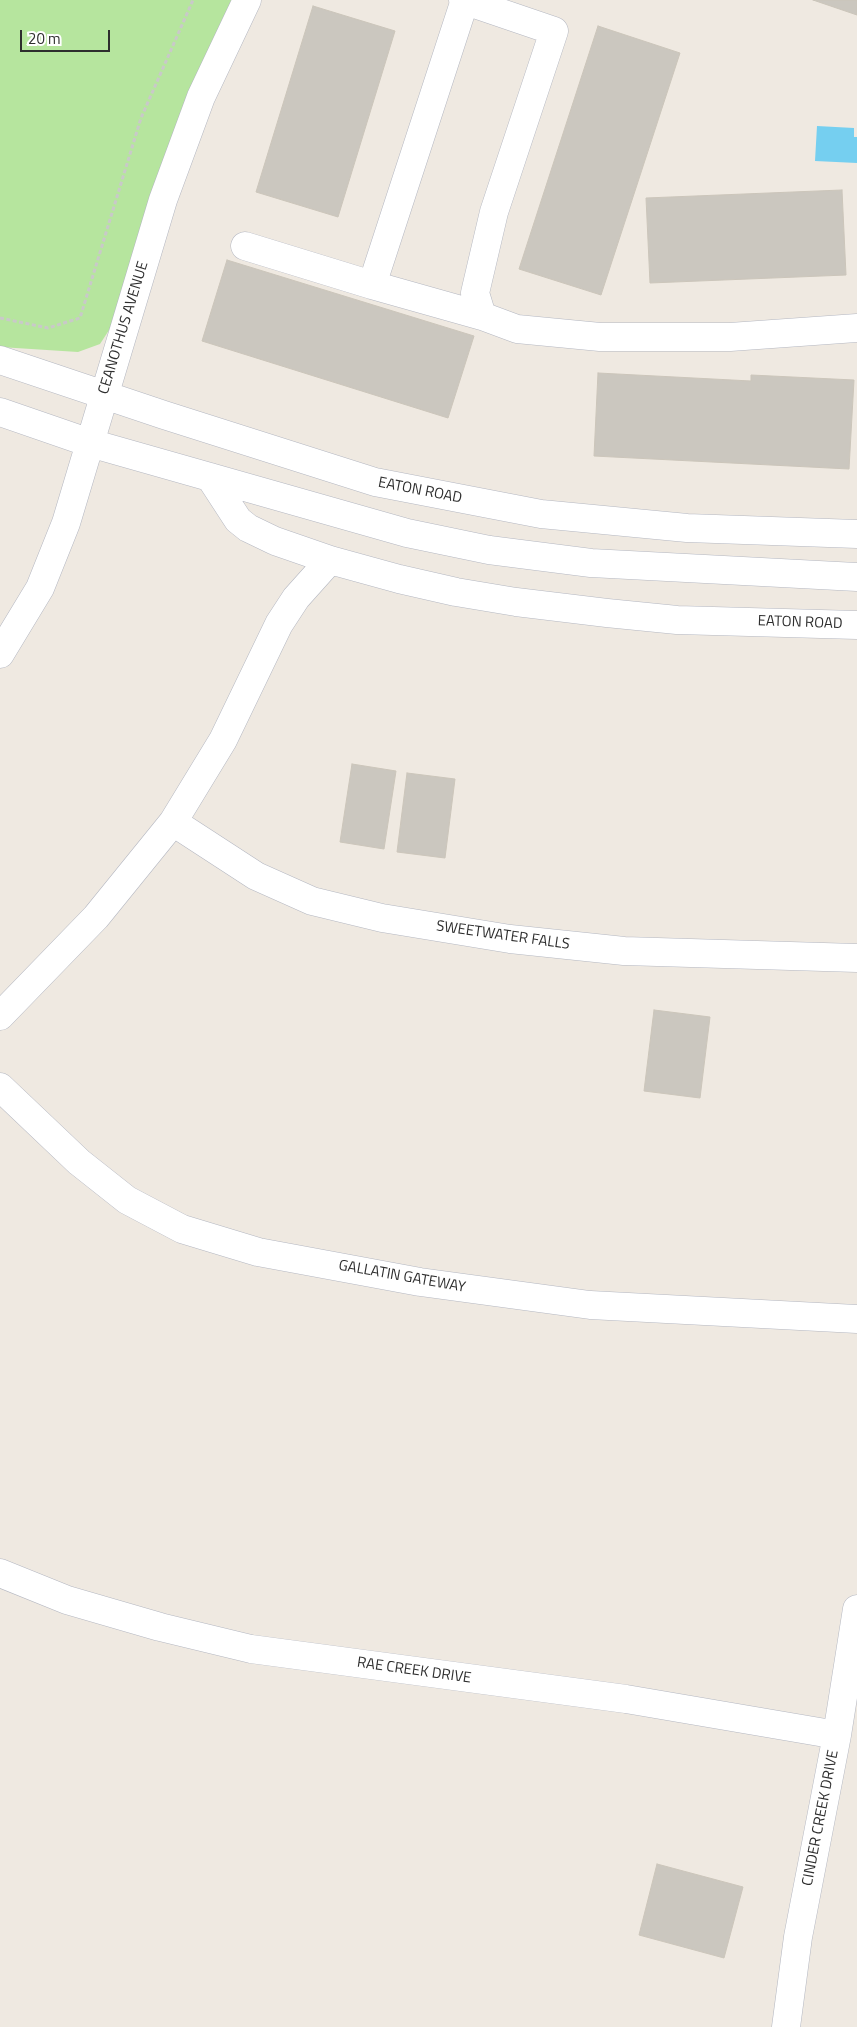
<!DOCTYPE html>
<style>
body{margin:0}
#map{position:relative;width:857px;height:2027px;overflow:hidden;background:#efe9e1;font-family:"Titillium Web",sans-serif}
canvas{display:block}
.scale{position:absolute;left:20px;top:30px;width:90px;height:22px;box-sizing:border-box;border:2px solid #2e2e2e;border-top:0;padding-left:6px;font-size:15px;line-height:18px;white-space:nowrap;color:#2e2e2e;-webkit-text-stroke:4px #fff;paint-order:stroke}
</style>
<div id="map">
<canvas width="857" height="2027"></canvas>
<div class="scale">20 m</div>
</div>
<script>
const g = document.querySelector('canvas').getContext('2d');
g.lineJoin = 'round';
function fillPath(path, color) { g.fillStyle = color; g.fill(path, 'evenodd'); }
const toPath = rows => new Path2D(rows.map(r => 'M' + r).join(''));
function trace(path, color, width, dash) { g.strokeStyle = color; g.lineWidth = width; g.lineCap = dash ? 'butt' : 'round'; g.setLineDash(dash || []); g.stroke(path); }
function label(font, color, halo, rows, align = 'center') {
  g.font = font + ' "Titillium Web",sans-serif'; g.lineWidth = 4; g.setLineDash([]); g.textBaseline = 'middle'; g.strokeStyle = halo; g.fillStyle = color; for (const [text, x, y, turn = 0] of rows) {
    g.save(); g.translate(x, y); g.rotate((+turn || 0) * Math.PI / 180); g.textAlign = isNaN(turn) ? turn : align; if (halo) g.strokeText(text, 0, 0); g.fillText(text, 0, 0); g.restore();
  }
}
const green = toPath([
 [0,0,232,0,113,324,100,344,78,352,0,347]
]);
const water = toPath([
 [817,126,854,128,854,137,857,137,857,163,815,161]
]);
const building = toPath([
 [813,0,857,0,857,15,813,0],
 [313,6,395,31,338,217,256,192,313,6],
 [598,26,680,53,601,295,519,269,598,26],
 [842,190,846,275,650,283,646,198,842,190],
 [227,260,474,336,448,418,202,341,227,260],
 [598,373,751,381,751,375,854,380,849,469,594,456,598,373],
 [352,764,396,771,384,849,340,842,352,764],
 [407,773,455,779,445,858,397,852,407,773],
 [654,1010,710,1017,700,1098,644,1091,654,1010],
 [657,1864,743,1887,724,1958,639,1935,657,1864]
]);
const path = toPath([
 [0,318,48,328,80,318,141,118,193,0]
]);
const minor = toPath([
 [463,0,554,31,494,212,475,293,482,316,517,329,600,337,730,337,857,328],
 [465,0,372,285,482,316],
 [245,246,372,285],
 [0,360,164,415,375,482,541,514,687,528,857,534],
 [0,412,90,443,407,533,489,550,591,563,857,577],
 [210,477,238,520,248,528,275,541,330,560,399,579,456,592,516,602,607,613,677,620,857,625],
 [0,654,40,588,66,523,163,200,201,97,247,0],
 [173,822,256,876,312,901,382,918,510,939,624,951,857,958],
 [0,1016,96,917,173,822,223,740,279,624,296,598,330,560],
 [0,1087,79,1162,127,1200,182,1229,258,1252,420,1282,590,1305,857,1319],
 [0,1573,67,1600,160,1627,251,1649,626,1699,837,1735],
 [786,2027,798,1937,837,1735,857,1609]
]);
const streetNames = [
 ["CEANOTHUS AVENUE",124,328,-73],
 ["EATON ROAD",420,491,11],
 ["EATON ROAD",800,623,2],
 ["SWEETWATER FALLS",503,936,8],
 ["GALLATIN GATEWAY",402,1277,10],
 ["RAE CREEK DRIVE",414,1671,8],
 ["CINDER CREEK DRIVE",821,1818,-79]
];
fillPath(green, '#b6e59e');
fillPath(water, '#75cff0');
fillPath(building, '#cbc7bf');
trace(building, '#cbc5ba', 1);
trace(minor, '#b4b7c1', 29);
trace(path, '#c9c9c9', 3, [4, 2.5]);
trace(minor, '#fff', 28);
label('15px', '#2e2e2e', '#fff', streetNames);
</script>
